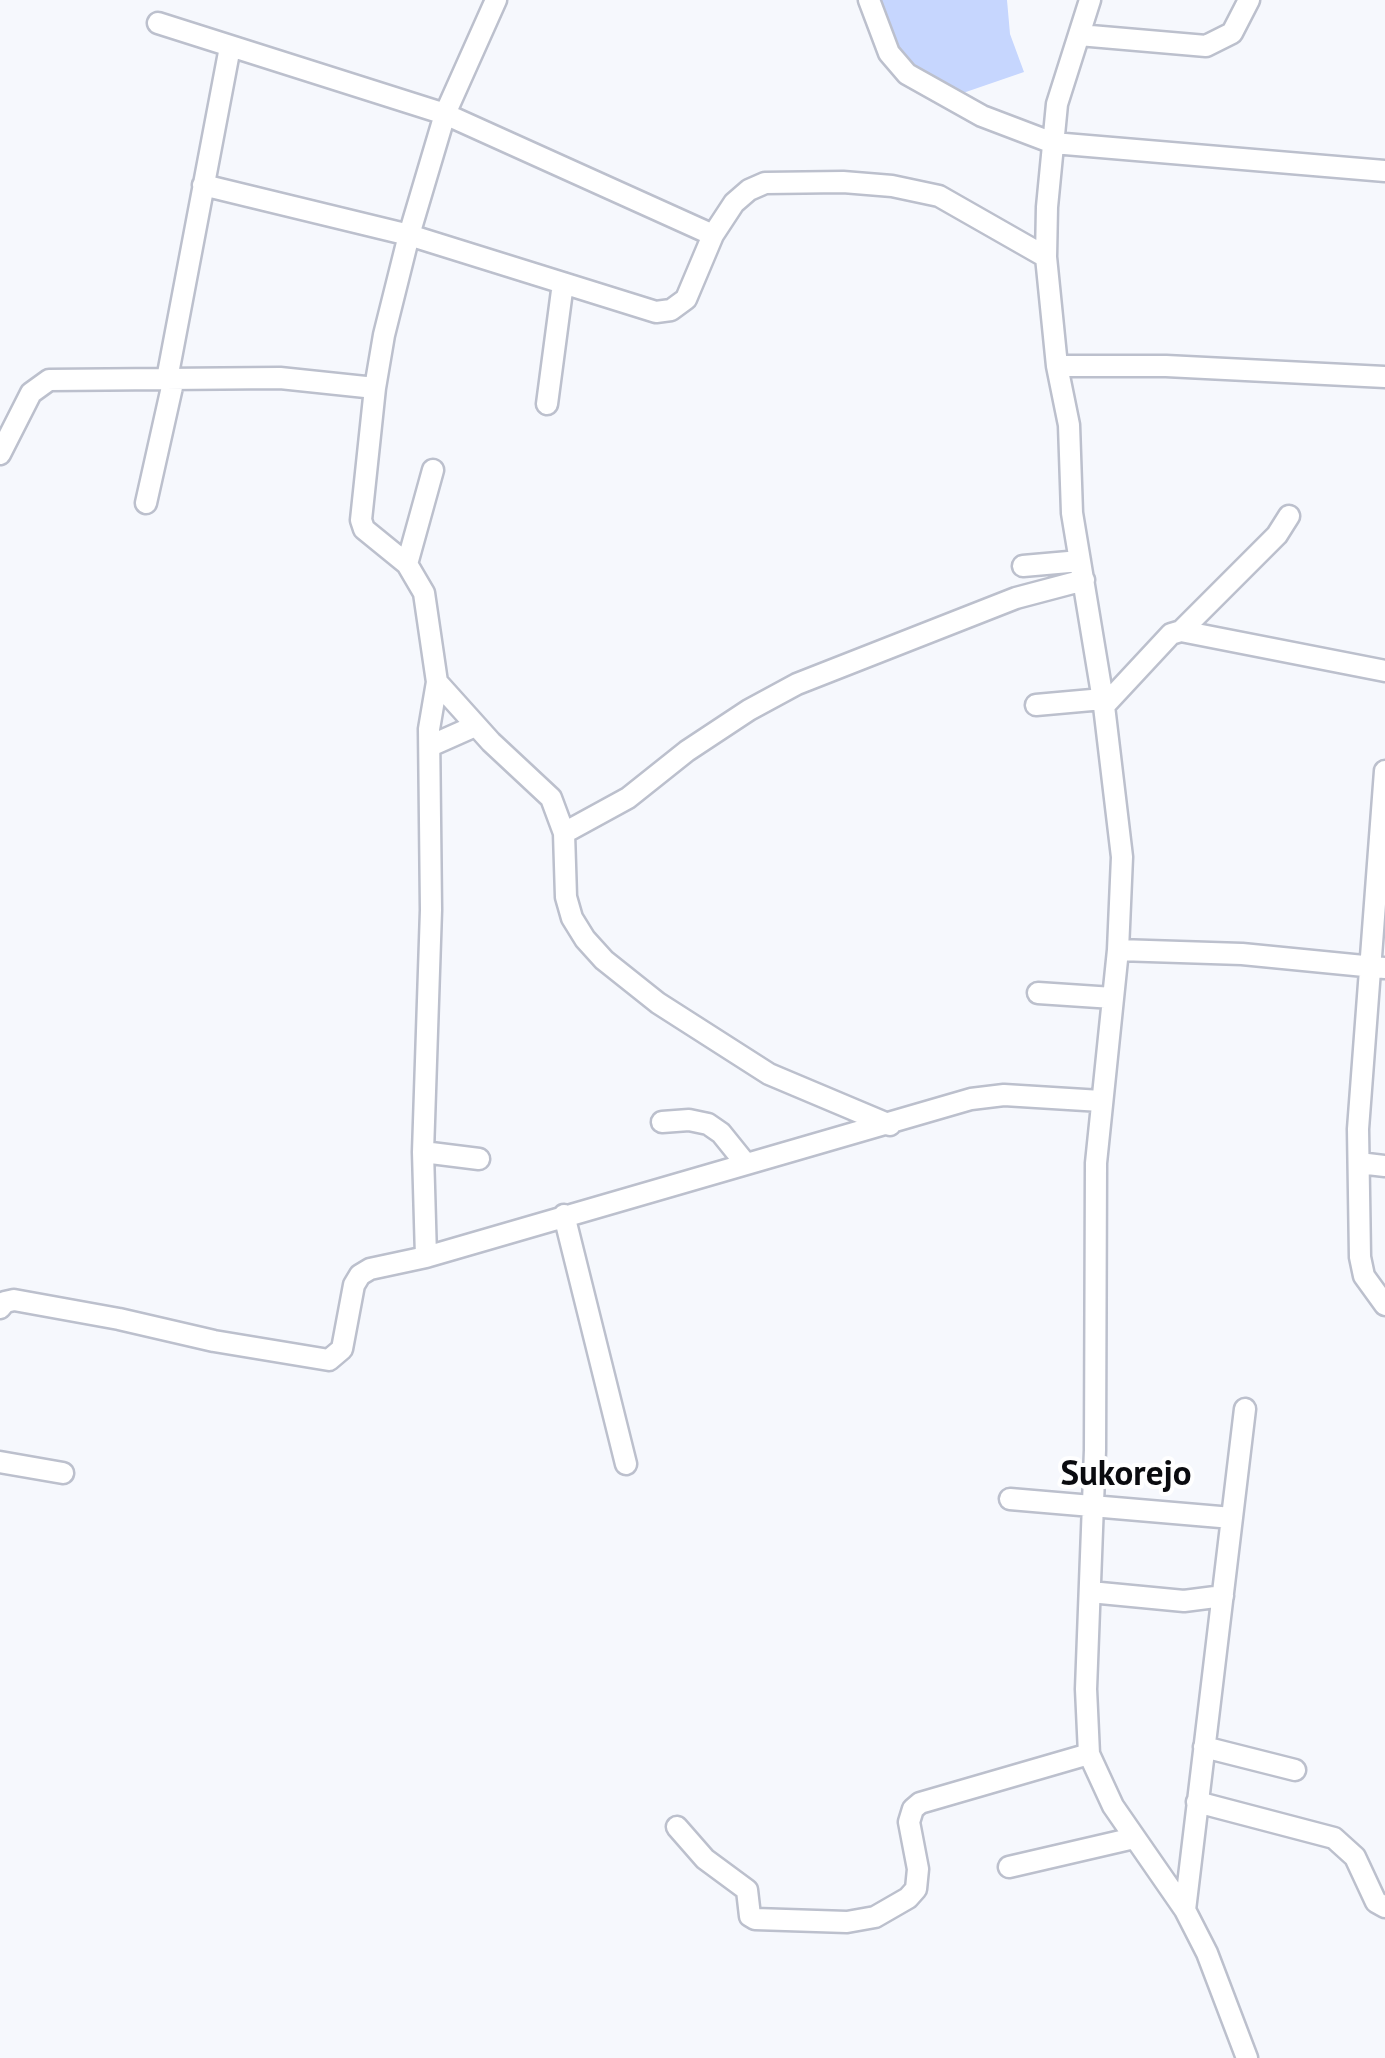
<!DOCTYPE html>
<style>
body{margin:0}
canvas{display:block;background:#f6f8fd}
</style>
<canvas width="1385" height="2058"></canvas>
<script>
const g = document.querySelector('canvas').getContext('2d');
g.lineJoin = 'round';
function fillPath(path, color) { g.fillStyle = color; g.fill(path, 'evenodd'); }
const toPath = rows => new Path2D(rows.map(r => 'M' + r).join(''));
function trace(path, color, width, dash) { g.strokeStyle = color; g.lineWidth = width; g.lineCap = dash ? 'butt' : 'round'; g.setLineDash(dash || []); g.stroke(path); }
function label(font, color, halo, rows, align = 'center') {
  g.font = font + ' "PT Sans",sans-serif'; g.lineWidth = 8; g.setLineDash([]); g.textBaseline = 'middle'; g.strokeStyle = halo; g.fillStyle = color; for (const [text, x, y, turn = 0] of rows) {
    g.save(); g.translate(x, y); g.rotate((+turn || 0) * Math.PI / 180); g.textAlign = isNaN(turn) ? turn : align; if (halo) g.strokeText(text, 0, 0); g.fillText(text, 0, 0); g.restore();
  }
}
const green = toPath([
 [878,0,1007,0,1010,34,1024,72,963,93,917,74,894,46]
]);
const minor = toPath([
 [496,0,445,114,409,235,384,335,375,388,361,520,364,529,407,564,424,593,437,682,491,742,551,798,564,833,566,897,572,918,585,939,604,960,658,1003,769,1074,890,1125],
 [869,0,889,53,907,74,982,116,1053,143,1385,171],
 [1090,0,1057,104,1047,207,1046,257,1057,366,1069,425,1072,513,1104,706,1122,857,1118,950,1096,1163,1095,1450,1086,1689,1089,1754,1113,1806,1185,1910,1207,1953,1247,2058],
 [158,23,445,114,713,235,734,203,749,190,765,183,843,182,892,186,939,196,1046,257],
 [1079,35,1206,46,1232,33,1249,0],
 [203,185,409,235,656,312,671,310,686,299,713,235],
 [1057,366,1166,366,1385,377],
 [167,379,230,47],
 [547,404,563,283],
 [0,454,31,393,49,380,280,378,375,388],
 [146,503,174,378],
 [407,564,433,470],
 [1023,566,1080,561],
 [1181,631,1277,535,1289,516],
 [1036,705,1103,699],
 [1104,706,1171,634,1181,631,1385,671],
 [430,746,475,726],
 [1385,771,1358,1129,1360,1257,1364,1276,1385,1305],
 [564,833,628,798,687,751,749,710,797,684,1016,598,1084,580],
 [1118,950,1242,954,1385,968],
 [1038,993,1113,998],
 [662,1122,689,1120,708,1124,721,1133,746,1164],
 [423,1152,479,1159],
 [1359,1163,1385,1166],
 [564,1215,626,1464],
 [426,1257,971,1099,1004,1095,1101,1101],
 [0,1308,5,1302,14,1300,119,1319,214,1341,329,1360,342,1349,354,1285,360,1275,370,1269,426,1257,423,1152,431,910,429,729,437,682],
 [0,1462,63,1473],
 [1010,1499,1232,1518],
 [1090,1592,1184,1601,1223,1596],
 [1204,1747,1295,1770],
 [1197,1802,1334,1838,1355,1857,1376,1902,1385,1907],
 [677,1827,705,1859,747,1890,750,1916,755,1919,847,1922,875,1917,908,1898,916,1889,918,1869,909,1822,913,1809,920,1803,1089,1754],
 [1009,1867,1134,1838],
 [1185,1910,1245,1409]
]);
const quarterNames = [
 ["Sukorejo",1126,1475]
];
fillPath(green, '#c6d6fe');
trace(minor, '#bcc0cd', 25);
trace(minor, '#fff', 20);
label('bold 35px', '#0a0b0f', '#fff', quarterNames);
</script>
